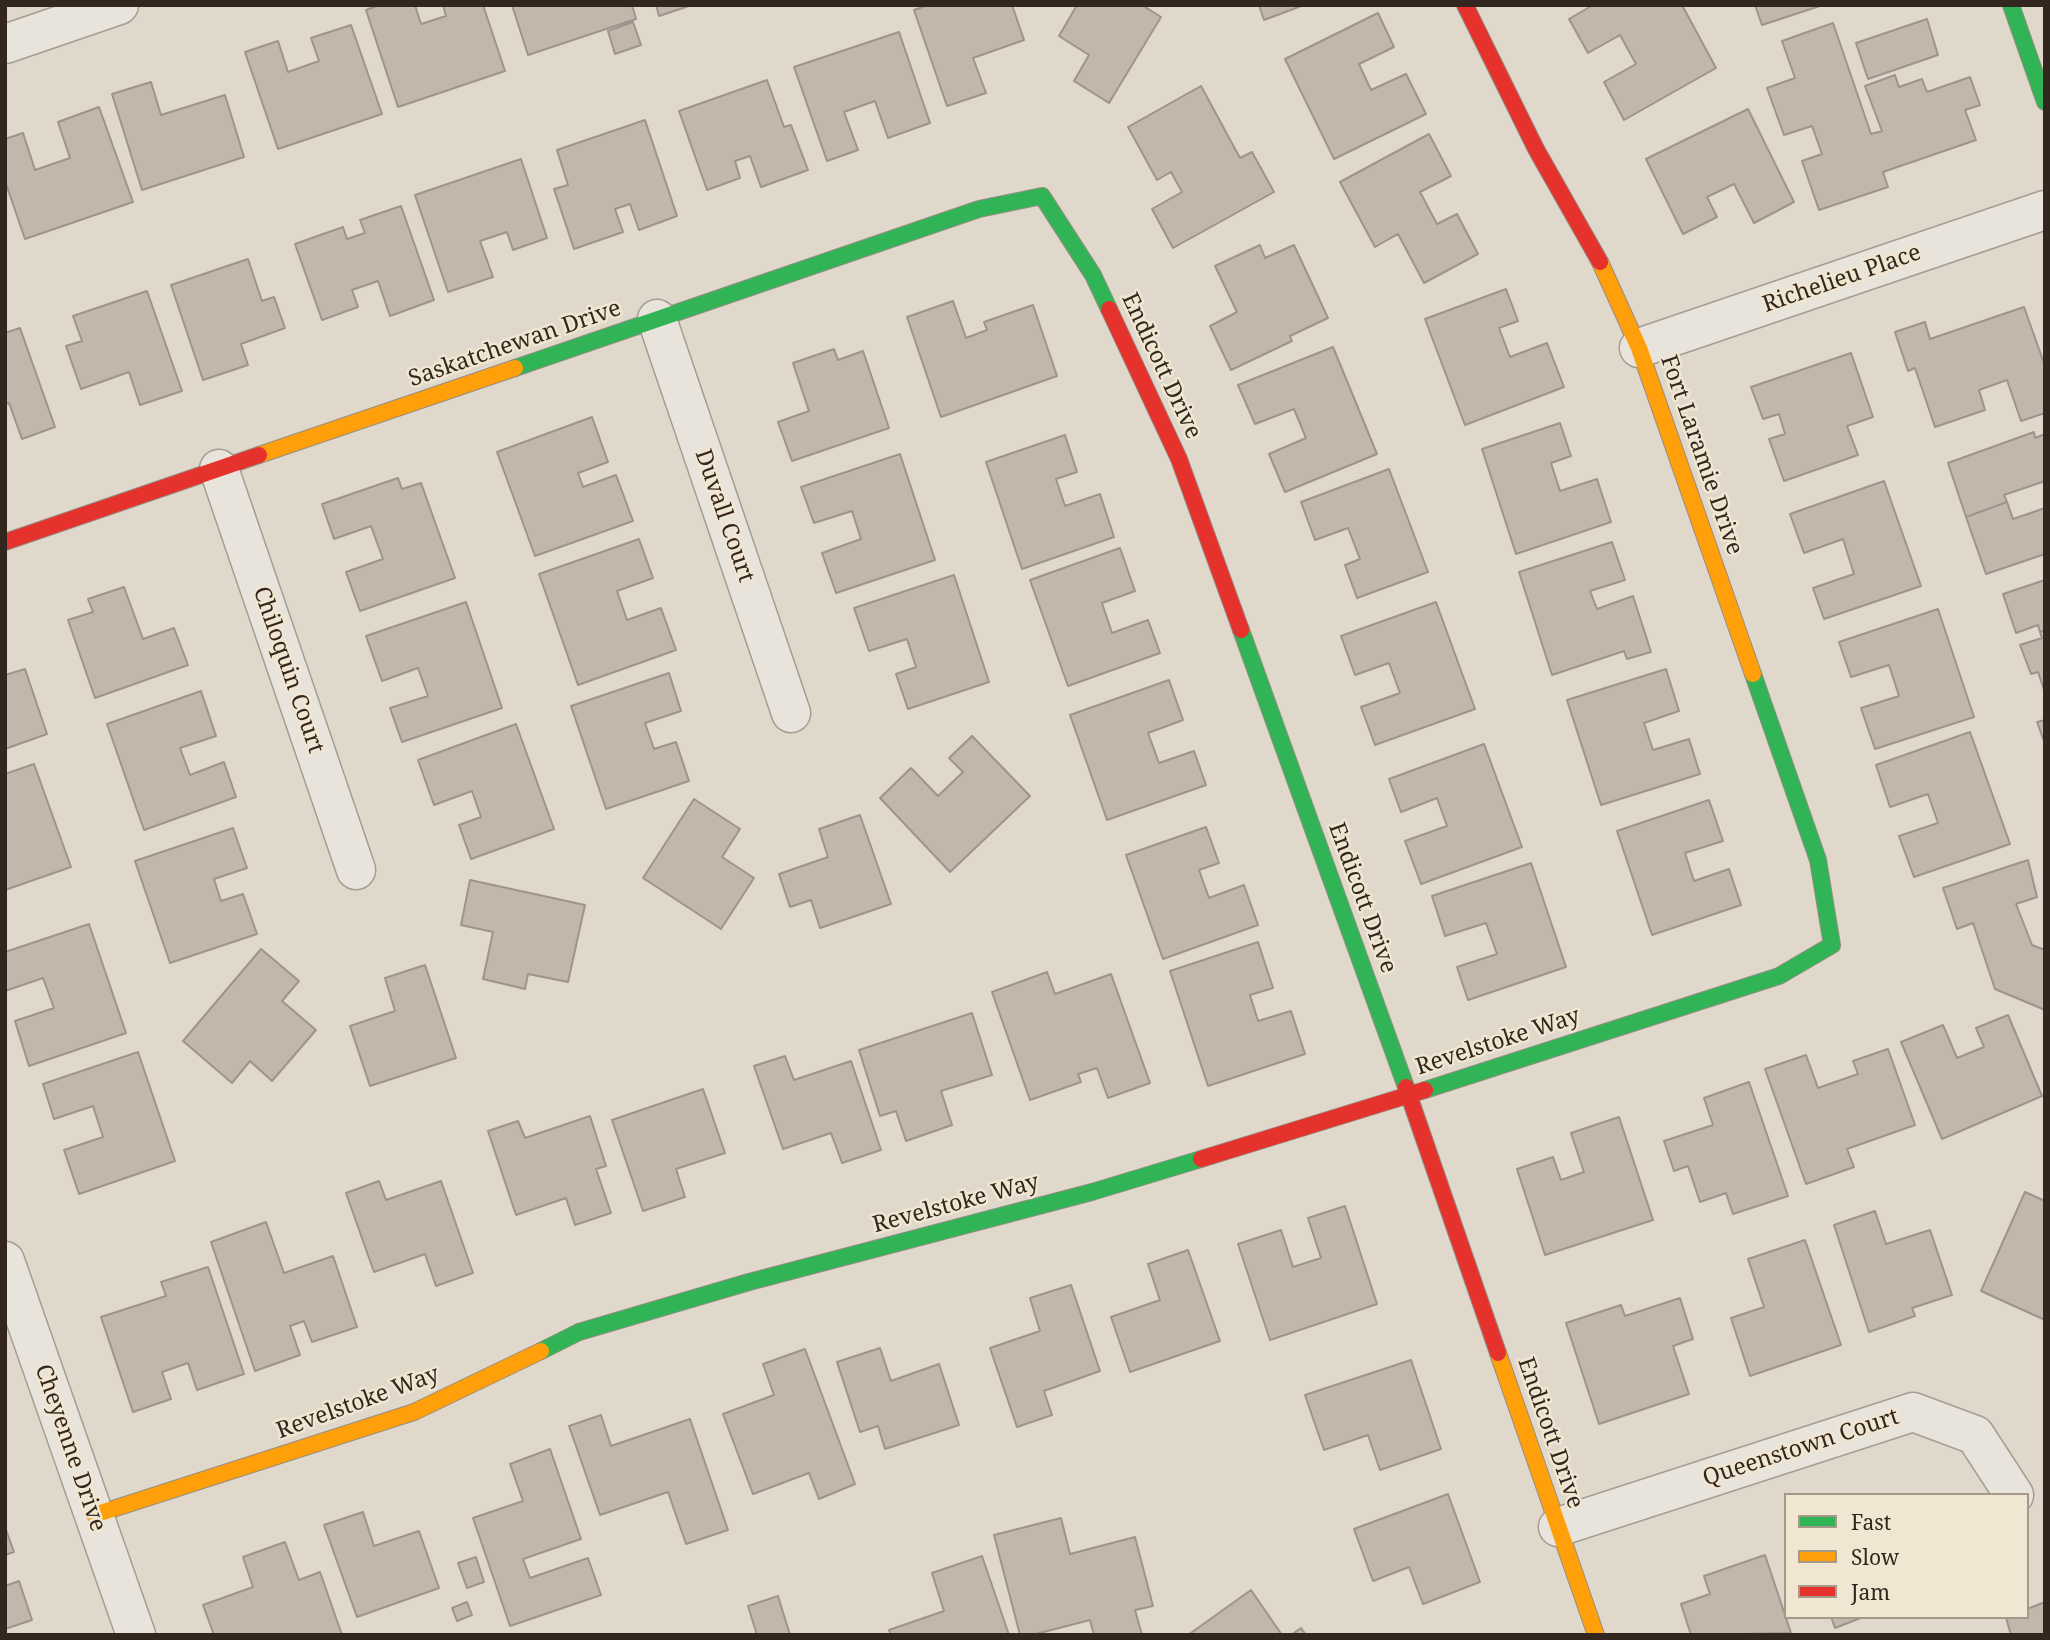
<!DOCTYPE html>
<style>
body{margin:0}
#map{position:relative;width:2050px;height:1640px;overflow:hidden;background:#e0d8ca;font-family:"Noto Serif",serif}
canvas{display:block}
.frame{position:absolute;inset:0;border:7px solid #32261e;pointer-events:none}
.legend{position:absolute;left:1784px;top:1493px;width:245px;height:126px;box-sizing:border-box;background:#f1e6d1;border:2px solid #a59989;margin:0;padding:9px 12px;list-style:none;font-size:21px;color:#32261e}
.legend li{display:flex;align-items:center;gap:14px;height:35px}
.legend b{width:35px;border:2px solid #a59989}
</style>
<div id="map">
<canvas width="2050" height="1640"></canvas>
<div class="frame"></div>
<ul class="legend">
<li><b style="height:9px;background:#30b455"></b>Fast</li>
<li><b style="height:9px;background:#ff9f0a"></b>Slow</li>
<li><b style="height:9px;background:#e5322d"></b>Jam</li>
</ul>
</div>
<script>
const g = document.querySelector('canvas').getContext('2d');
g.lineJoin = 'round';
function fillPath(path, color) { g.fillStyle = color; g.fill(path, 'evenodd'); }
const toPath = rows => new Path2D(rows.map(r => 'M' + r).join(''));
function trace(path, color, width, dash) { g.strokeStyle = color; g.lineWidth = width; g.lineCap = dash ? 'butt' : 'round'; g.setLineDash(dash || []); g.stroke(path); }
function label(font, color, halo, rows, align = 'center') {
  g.font = font + ' "Noto Serif",serif'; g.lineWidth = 5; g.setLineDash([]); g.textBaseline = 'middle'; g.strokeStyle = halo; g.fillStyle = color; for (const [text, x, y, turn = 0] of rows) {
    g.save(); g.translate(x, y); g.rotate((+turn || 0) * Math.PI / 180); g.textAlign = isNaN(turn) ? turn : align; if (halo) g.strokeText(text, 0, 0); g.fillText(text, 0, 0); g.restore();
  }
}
const building = toPath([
 [379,5,415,5,421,24,446,16,443,5,483,5,505,71,398,107,366,10,379,5],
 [512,5,632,5,636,19,528,55,512,5],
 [656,5,692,5,659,16,656,5],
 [928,5,1012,5,1024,40,973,58,986,93,947,106,914,10,928,5],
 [1077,5,1142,5,1161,17,1109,103,1074,81,1089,55,1059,36,1077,5],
 [1259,5,1304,5,1264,20,1259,5],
 [1593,5,1682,5,1716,68,1624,120,1604,82,1636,64,1620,35,1588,53,1569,19,1593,5],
 [1755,5,1823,5,1762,25,1755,5],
 [1378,13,1394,47,1359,64,1371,90,1406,74,1426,114,1334,159,1285,59,1378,13],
 [1927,19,1938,55,1868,79,1856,43,1927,19],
 [633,22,641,45,615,54,608,31,633,22],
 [1833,23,1871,134,1882,131,1865,86,1895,75,1899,87,1922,79,1927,92,1970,77,1980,105,1965,110,1976,140,1883,172,1888,187,1819,210,1802,161,1822,154,1812,126,1784,135,1767,88,1795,78,1782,41,1833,23],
 [351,25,382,114,278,149,245,52,278,41,288,72,319,61,311,38,351,25],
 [899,32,930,123,888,138,875,101,844,112,858,150,827,161,794,67,899,32],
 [767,80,784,127,791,125,808,170,761,187,750,156,735,161,740,178,707,190,679,111,767,80],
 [151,82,161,115,225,95,244,157,142,190,112,94,151,82],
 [1201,86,1240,158,1252,152,1274,192,1173,248,1152,209,1182,192,1171,172,1157,180,1128,127,1201,86],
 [99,107,133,202,25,239,5,181,5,139,23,133,35,170,70,158,58,122,99,107],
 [1748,109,1794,202,1754,223,1734,184,1707,197,1717,217,1683,234,1646,159,1748,109],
 [645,120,677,216,639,230,630,204,615,209,623,232,574,249,554,189,568,185,557,150,645,120],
 [1429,134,1451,176,1420,192,1437,224,1457,214,1478,254,1424,283,1398,234,1375,247,1340,182,1429,134],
 [521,159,547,238,513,250,507,232,480,241,493,277,448,292,415,195,521,159],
 [401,206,434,300,390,316,378,281,352,290,358,307,322,320,295,244,343,227,347,239,365,233,360,220,401,206],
 [1260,245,1265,258,1294,245,1328,318,1290,336,1292,341,1231,370,1210,326,1237,312,1215,266,1260,245],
 [248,259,262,301,274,297,285,328,241,344,248,365,203,380,171,285,248,259],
 [1506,289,1518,321,1499,328,1510,357,1547,343,1564,387,1465,425,1425,319,1506,289],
 [147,291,182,391,140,405,129,372,81,389,66,346,82,341,73,316,147,291],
 [953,301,966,338,987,330,984,322,1033,305,1057,376,941,417,907,317,953,301],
 [2024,307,2045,366,2045,413,2021,421,2007,380,1979,390,1985,410,1935,427,1915,368,1908,371,1895,332,1925,322,1930,339,2024,307],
 [20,328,55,427,22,439,9,403,5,404,5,333,20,328],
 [1333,347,1377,454,1285,492,1269,454,1306,438,1294,409,1255,424,1238,385,1333,347],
 [834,349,838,360,863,351,889,428,792,461,778,422,809,411,793,363,834,349],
 [1851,353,1873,417,1847,426,1858,455,1784,481,1769,439,1785,434,1779,414,1763,419,1751,387,1851,353],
 [592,417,608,462,578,473,583,487,616,475,633,521,535,556,497,452,592,417],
 [1560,423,1571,456,1551,463,1560,491,1597,479,1611,522,1516,554,1482,449,1560,423],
 [2034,432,2035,438,2045,434,2045,481,2004,495,2007,502,1966,517,1948,463,2034,432],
 [1065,435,1077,472,1056,479,1065,506,1100,494,1114,537,1022,569,986,462,1065,435],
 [900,454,935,560,836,593,822,553,861,539,852,511,814,523,801,487,900,454],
 [1389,469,1428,572,1357,598,1345,565,1360,559,1348,528,1315,540,1301,502,1389,469],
 [398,478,402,489,421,483,455,578,360,611,346,572,383,559,371,526,334,539,322,504,398,478],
 [1884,481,1921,586,1824,619,1813,588,1854,574,1843,539,1804,553,1790,514,1884,481],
 [2007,502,2013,519,2045,508,2045,554,1986,574,1966,517,2007,502],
 [639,539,653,578,617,591,627,620,661,608,676,650,578,685,539,574,639,539],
 [1612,542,1625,580,1590,591,1597,609,1633,596,1651,652,1627,659,1624,651,1552,675,1519,572,1612,542],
 [1120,548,1135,591,1102,603,1112,633,1148,620,1160,653,1068,686,1030,580,1120,548],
 [954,575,989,682,908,709,896,674,916,667,907,639,869,651,854,608,954,575],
 [2045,580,2045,630,2040,632,2038,625,2016,633,2003,594,2045,580],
 [124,587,143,639,174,628,188,665,95,698,68,620,93,612,88,599,124,587],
 [466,602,502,708,402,742,390,708,428,696,418,668,382,681,366,636,466,602],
 [1436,602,1475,709,1375,745,1361,707,1400,693,1389,663,1355,675,1341,636,1436,602],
 [1938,609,1974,717,1875,749,1861,708,1899,696,1889,665,1851,677,1839,642,1938,609],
 [2045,630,2045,690,2044,690,2038,672,2031,674,2020,645,2042,638,2040,632,2045,630],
 [25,669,47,734,5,749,5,675,25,669],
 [1666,669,1679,711,1644,723,1653,750,1689,739,1700,774,1601,805,1567,700,1666,669],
 [669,673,681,711,645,723,654,749,676,742,689,781,606,809,571,706,669,673],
 [1169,680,1183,720,1148,733,1159,763,1194,751,1206,785,1107,820,1070,715,1169,680],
 [201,691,216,736,180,748,190,775,224,762,236,797,144,830,107,724,201,691],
 [2045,720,2045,744,2037,722,2045,720],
 [516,724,554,829,471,859,459,825,481,817,472,791,434,805,418,760,516,724],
 [1970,732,2010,844,1914,877,1899,836,1938,823,1928,794,1890,807,1876,765,1970,732],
 [972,736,1030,796,950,872,880,798,911,768,938,796,963,772,949,758,972,736],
 [1484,744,1522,847,1421,884,1405,841,1447,826,1437,798,1401,812,1389,779,1484,744],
 [34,764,71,867,5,890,5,774,34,764],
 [694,799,740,829,722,857,754,878,721,929,643,878,694,799],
 [1709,800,1723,841,1685,853,1694,881,1729,869,1741,905,1652,935,1617,831,1709,800],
 [860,815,891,904,820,928,811,900,790,907,779,874,828,857,819,829,860,815],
 [1206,827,1219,863,1199,870,1209,898,1244,885,1258,925,1163,959,1126,855,1206,827],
 [233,828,247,868,214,879,221,901,243,894,257,934,170,963,135,861,233,828],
 [2028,860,2037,897,2016,904,2032,945,2045,950,2045,1010,1995,989,1973,923,1957,929,1943,888,2028,860],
 [1531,863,1566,967,1468,1000,1457,967,1497,954,1486,923,1445,936,1432,896,1531,863],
 [470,880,585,905,568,982,528,974,525,989,483,979,493,932,461,925,470,880],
 [89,924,126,1033,29,1066,15,1021,54,1008,43,978,5,991,5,952,89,924],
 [1258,942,1273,988,1250,995,1258,1021,1291,1011,1305,1054,1208,1086,1170,971,1258,942],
 [261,949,299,981,282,1001,316,1030,272,1081,250,1061,232,1083,183,1041,261,949],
 [425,965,456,1058,370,1086,350,1026,395,1011,385,978,425,965],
 [1047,972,1055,994,1111,974,1150,1083,1108,1098,1097,1068,1078,1074,1081,1082,1030,1100,992,992,1047,972],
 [972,1013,992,1075,941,1091,952,1125,906,1141,896,1111,880,1116,859,1050,972,1013],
 [2008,1015,2042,1096,1942,1139,1901,1042,1943,1025,1957,1058,1984,1047,1976,1028,2008,1015],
 [1888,1049,1915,1125,1847,1149,1854,1167,1806,1184,1765,1069,1806,1055,1818,1088,1858,1074,1853,1061,1888,1049],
 [138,1052,175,1161,79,1194,64,1150,103,1137,93,1106,54,1119,43,1084,138,1052],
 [785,1056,794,1080,851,1061,881,1150,842,1163,831,1133,783,1149,754,1066,785,1056],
 [1749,1082,1788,1196,1733,1214,1726,1193,1700,1202,1688,1166,1674,1171,1664,1141,1713,1125,1704,1098,1749,1082],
 [703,1089,725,1153,676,1169,685,1197,643,1211,612,1120,703,1089],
 [590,1116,606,1166,596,1169,611,1213,575,1225,566,1198,516,1215,488,1131,518,1121,525,1138,590,1116],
 [1619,1117,1653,1220,1545,1255,1517,1169,1553,1157,1561,1180,1584,1172,1571,1133,1619,1117],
 [379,1181,386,1200,441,1181,473,1273,436,1286,425,1254,374,1272,346,1193,379,1181],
 [2025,1192,2045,1201,2045,1320,1981,1291,2025,1192],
 [1345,1206,1377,1304,1270,1340,1238,1244,1281,1230,1293,1267,1321,1258,1308,1218,1345,1206],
 [1875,1211,1886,1244,1930,1230,1952,1295,1912,1308,1915,1316,1869,1332,1834,1225,1875,1211],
 [266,1222,284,1273,333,1256,357,1327,312,1342,304,1321,290,1326,300,1355,255,1371,211,1242,266,1222],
 [1805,1240,1841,1345,1750,1376,1731,1318,1764,1307,1748,1259,1805,1240],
 [1188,1250,1220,1341,1130,1372,1111,1317,1160,1300,1148,1264,1188,1250],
 [208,1267,244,1374,197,1390,188,1363,162,1372,171,1399,133,1412,101,1317,166,1296,161,1282,208,1267],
 [1071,1285,1100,1371,1044,1391,1052,1415,1017,1427,990,1348,1040,1331,1030,1298,1071,1285],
 [1680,1298,1693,1339,1673,1346,1689,1394,1599,1424,1566,1323,1621,1305,1625,1316,1680,1298],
 [880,1348,891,1381,939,1364,959,1425,885,1449,878,1426,860,1432,837,1362,880,1348],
 [805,1349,855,1484,819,1499,809,1473,753,1494,723,1414,774,1395,763,1364,805,1349],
 [1411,1360,1441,1449,1380,1470,1368,1435,1324,1450,1305,1395,1411,1360],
 [601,1415,611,1446,690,1419,728,1530,686,1544,668,1492,600,1515,569,1426,601,1415],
 [550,1449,581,1539,523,1559,530,1578,588,1558,601,1595,510,1626,473,1518,523,1501,510,1464,550,1449],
 [1448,1494,1480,1582,1423,1604,1409,1567,1373,1581,1354,1529,1448,1494],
 [363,1512,374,1546,419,1531,439,1588,357,1617,324,1525,363,1512],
 [1061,1518,1070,1554,1135,1537,1153,1606,1135,1610,1142,1635,1094,1635,1090,1620,1032,1635,1020,1635,994,1535,1061,1518],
 [5,1527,14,1552,5,1555,5,1527],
 [285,1542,299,1580,320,1572,342,1635,214,1635,203,1605,253,1587,243,1557,285,1542],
 [1765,1555,1791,1633,1691,1635,1681,1604,1710,1594,1704,1576,1765,1555],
 [982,1556,1009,1635,891,1635,889,1630,944,1611,932,1573,982,1556],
 [476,1557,484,1582,467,1588,458,1563,476,1557],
 [19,1581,32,1620,5,1629,5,1586,19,1581],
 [1251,1590,1282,1635,1188,1635,1251,1590],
 [778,1596,790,1635,757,1635,748,1606,778,1596],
 [467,1602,472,1615,457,1621,452,1608,467,1602],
 [2045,1602,2045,1635,2011,1635,2006,1618,2027,1617,2027,1609,2045,1602],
 [1831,1617,1863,1617,1835,1628,1831,1617],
 [1301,1628,1306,1635,1291,1635,1301,1628]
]);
const street = toPath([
 [5,44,119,5],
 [657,319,791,713],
 [1639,348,2045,210],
 [219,469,356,870],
 [5,1261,136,1635],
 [1558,1527,1913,1412,1975,1435,2014,1495]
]);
const fast = toPath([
 [2011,5,2045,102],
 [515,368,979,209,1042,196,1093,275,1109,309],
 [1241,630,1406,1087],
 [1425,1090,1779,976,1832,945,1818,860,1753,674],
 [541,1351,579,1332,749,1282,1092,1192,1201,1159]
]);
const slow = toPath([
 [1600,262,1639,348,1753,674],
 [259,455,515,368],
 [1498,1353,1596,1635],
 [94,1515,414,1412,541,1351]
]);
const jam = toPath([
 [1465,5,1536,149,1600,262],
 [1109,309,1179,459,1241,630],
 [5,542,259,455],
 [1406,1087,1498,1353],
 [1201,1159,1425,1090]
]);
const streetNames = [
 ["Richelieu Place",1842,279,-19],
 ["Saskatchewan Drive",515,344,-19],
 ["Endicott Drive",1161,366,65],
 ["Fort Laramie Drive",1701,455,71],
 ["Duvall Court",724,516,71],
 ["Chiloquin Court",288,670,71],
 ["Endicott Drive",1362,898,70],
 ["Revelstoke Way",1498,1042,-18],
 ["Revelstoke Way",956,1204,-15],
 ["Revelstoke Way",358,1403,-20],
 ["Endicott Drive",1550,1433,71],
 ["Cheyenne Drive",70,1448,71],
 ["Queenstown Court",1801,1448,-18]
];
fillPath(building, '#c3b7ac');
trace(building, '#9f948b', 2);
trace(street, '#a59d94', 41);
trace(fast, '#958d84', 18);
trace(slow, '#958d84', 18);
trace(jam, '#958d84', 18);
trace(street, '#e8e4db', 38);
trace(fast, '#30b455', 16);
trace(slow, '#ff9f0a', 16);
trace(jam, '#e5322d', 16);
label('23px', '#32261e', '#f1e6d1', streetNames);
</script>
